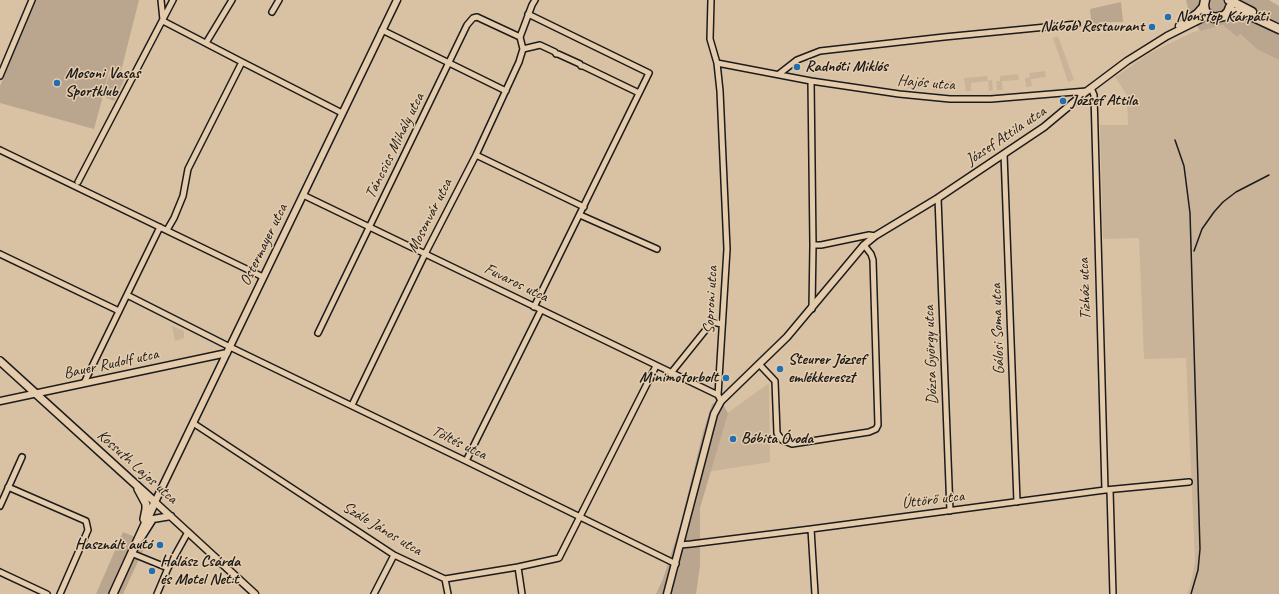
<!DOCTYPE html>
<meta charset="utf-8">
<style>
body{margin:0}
canvas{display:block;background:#d9c2a4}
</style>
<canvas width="1279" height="594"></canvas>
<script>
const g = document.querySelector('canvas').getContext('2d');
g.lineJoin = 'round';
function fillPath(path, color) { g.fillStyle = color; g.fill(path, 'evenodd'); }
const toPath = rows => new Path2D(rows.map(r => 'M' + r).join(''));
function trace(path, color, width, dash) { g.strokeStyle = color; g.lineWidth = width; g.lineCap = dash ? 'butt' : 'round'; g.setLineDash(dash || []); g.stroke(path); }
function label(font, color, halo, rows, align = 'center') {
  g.font = font + ' Caveat,sans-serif'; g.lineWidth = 3; g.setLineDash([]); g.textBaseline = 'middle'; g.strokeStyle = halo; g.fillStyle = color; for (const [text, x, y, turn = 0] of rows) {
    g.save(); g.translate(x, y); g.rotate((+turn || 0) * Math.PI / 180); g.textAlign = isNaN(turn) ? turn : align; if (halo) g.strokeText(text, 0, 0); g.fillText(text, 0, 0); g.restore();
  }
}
const built = toPath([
 [1223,25,1237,37,1239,34,1258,50,1279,60,1279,594,1187,594,1190,586,1195,562,1186,358,1144,359,1139,238,1103,239,1100,125,1128,125,1127,95,1115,77,1150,53,1193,32],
 [1058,36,1074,80,1068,82,1053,38],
 [1045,71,1046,77,1032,79,1031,80,1032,86,1026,87,1025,78,1030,77,1029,73],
 [1018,74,1019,80,1002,81,1003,90,997,90,996,81,1000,81,1000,76],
 [987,76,988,81,992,80,993,90,989,91,988,81,971,83,971,91,966,91,964,78],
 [919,80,924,80,925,87,908,88,908,83,919,82],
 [952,81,952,86,939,87,938,89,933,90,932,82],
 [172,326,184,331,184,338,175,341],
 [769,383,770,462,708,472,722,417]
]);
const green = toPath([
 [36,0,139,0,120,75,109,71,104,90,110,73,125,78,114,101,103,96,94,129,0,103,0,86],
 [1186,0,1269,0,1279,6,1279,60,1258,50,1240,34,1237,37,1223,25,1200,31,1189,12],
 [1121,2,1123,22,1101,22,1092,27,1090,9],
 [721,401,728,413,700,508,700,566,696,594,656,594,663,579,680,526,703,432,712,404],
 [123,532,147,542,123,594,96,594]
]);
const minor = toPath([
 [161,0,163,20],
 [711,0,710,39,717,63,720,91,727,249,718,395,721,401],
 [272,12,279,0],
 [528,14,649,73,534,307],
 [163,21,242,62,342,113],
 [382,30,506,91],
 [520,37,532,5,535,0],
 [206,43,232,0],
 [523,49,540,45,555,52,556,54,558,54,580,64,581,66,583,66,639,93],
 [717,63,811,81,899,94,950,99,991,99,1087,91],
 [779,74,797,60,820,51,944,37,1077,24],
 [0,76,32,0],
 [811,81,813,245,812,309],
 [1091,88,1094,95,1105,490],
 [0,150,263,277],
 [1004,154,1017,502],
 [476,155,584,207],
 [78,182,173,0],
 [303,195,718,395],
 [938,198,950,511],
 [580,215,657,249],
 [167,230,174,218,183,196,188,169,242,62],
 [813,245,821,245,869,235,875,236],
 [0,254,119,311],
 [127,295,230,347,466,461,676,564],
 [318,333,467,25,473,18,477,17,520,37],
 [759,364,775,381,777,433,782,440,792,444,869,432,876,429,878,425,873,260,871,254,864,245],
 [671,373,712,322,722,324],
 [84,383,160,227],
 [352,405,425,254,476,155,519,62,523,49,520,37],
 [193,423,394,555,445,579,518,567,559,558,656,366],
 [466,461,541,310],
 [8,487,86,521,88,530,60,594],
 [1110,490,1113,594],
 [0,506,22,457],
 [811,529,815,594],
 [680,545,691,544,811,529,1105,490,1189,482],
 [131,553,168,568],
 [518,567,522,594],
 [0,572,47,594],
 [445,579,448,594],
 [157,594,168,568,188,532],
 [374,594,394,555]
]);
const tertiary = toPath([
 [1179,26,1197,13,1204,5],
 [0,401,227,353],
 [141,538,153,519,171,516],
 [255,594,155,502,397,0],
 [667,594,714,414,721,401,787,337,864,245,875,236,938,198,1044,127,1087,91,1127,61,1167,36,1209,15]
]);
const secondary = toPath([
 [0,361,155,502,113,594],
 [138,489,146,504,146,509,144,519]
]);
const primary = toPath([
 [1205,0,1204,5,1205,11,1209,15,1214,18,1224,16,1228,12,1230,7],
 [1229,0,1252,12],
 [1228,12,1236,12,1249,15,1279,29]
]);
const rail = toPath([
 [1175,140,1184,166,1190,213,1200,549,1198,570,1191,594],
 [1194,251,1202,229,1214,212,1223,202,1236,192,1269,175]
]);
const markers = [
 [1168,17,4,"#1f6fb2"],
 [1152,27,4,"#1f6fb2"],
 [797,67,4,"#1f6fb2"],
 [57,83,4,"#1f6fb2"],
 [1063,101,4,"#1f6fb2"],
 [780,369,4,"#1f6fb2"],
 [726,378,4,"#1f6fb2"],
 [733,439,4,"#1f6fb2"],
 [160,545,4,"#1f6fb2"],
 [152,571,4,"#1f6fb2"]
];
const poiNames = [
 ["Nonstop Kárpáti",1176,17],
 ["Nábob Restaurant",1144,27,"right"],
 ["Radnóti Miklós",805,67],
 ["Mosoni Vasas",65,74],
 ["Sportklub",65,92],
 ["József Attila",1071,101],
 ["Steurer József",788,360],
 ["emlékkereszt",788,378],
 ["Minimotorbolt",718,378,"right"],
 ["Bóbita Óvoda",741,439],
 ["Használt autó",152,545,"right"],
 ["Halász Csárda",160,562],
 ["és Motel Net.t",160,580]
];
const streetNames = [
 ["Hajós utca",926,83,5],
 ["József Attila utca",1006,136,-34],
 ["Táncsics Mihály utca",395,146,-64],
 ["Mosonvár utca",430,216,-63],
 ["Ostermayer utca",264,245,-64],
 ["Fuvaros utca",516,283,26],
 ["Tízház utca",1085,289,-92],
 ["Soproni utca",711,300,-87],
 ["Gálosi Soma utca",998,329,-92],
 ["Dózsa György utca",931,355,-92],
 ["Bauer Rudolf utca",111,364,-12],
 ["Töltés utca",459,443,26],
 ["Kossuth Lajos utca",137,467,42],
 ["Úttörő utca",933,500,-7],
 ["Szále János utca",382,529,31]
];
fillPath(built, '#c9b499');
fillPath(green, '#baa68e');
trace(minor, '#1c1c1c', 8);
trace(tertiary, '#1c1c1c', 9);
trace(secondary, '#1c1c1c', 10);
trace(primary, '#1c1c1c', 11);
trace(minor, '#e5ccad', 5);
trace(tertiary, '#e5ccad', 6);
trace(secondary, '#e5ccad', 7);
trace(primary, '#e5ccad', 8);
trace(rail, '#1c1c1c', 1.5);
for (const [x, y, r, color] of markers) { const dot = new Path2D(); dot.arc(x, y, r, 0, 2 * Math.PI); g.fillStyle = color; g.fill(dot); trace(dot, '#e5ccad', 1.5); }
label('bold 16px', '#1c1c1c', '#e5ccad', poiNames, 'left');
label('16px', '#1c1c1c', '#e5ccad', streetNames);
</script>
